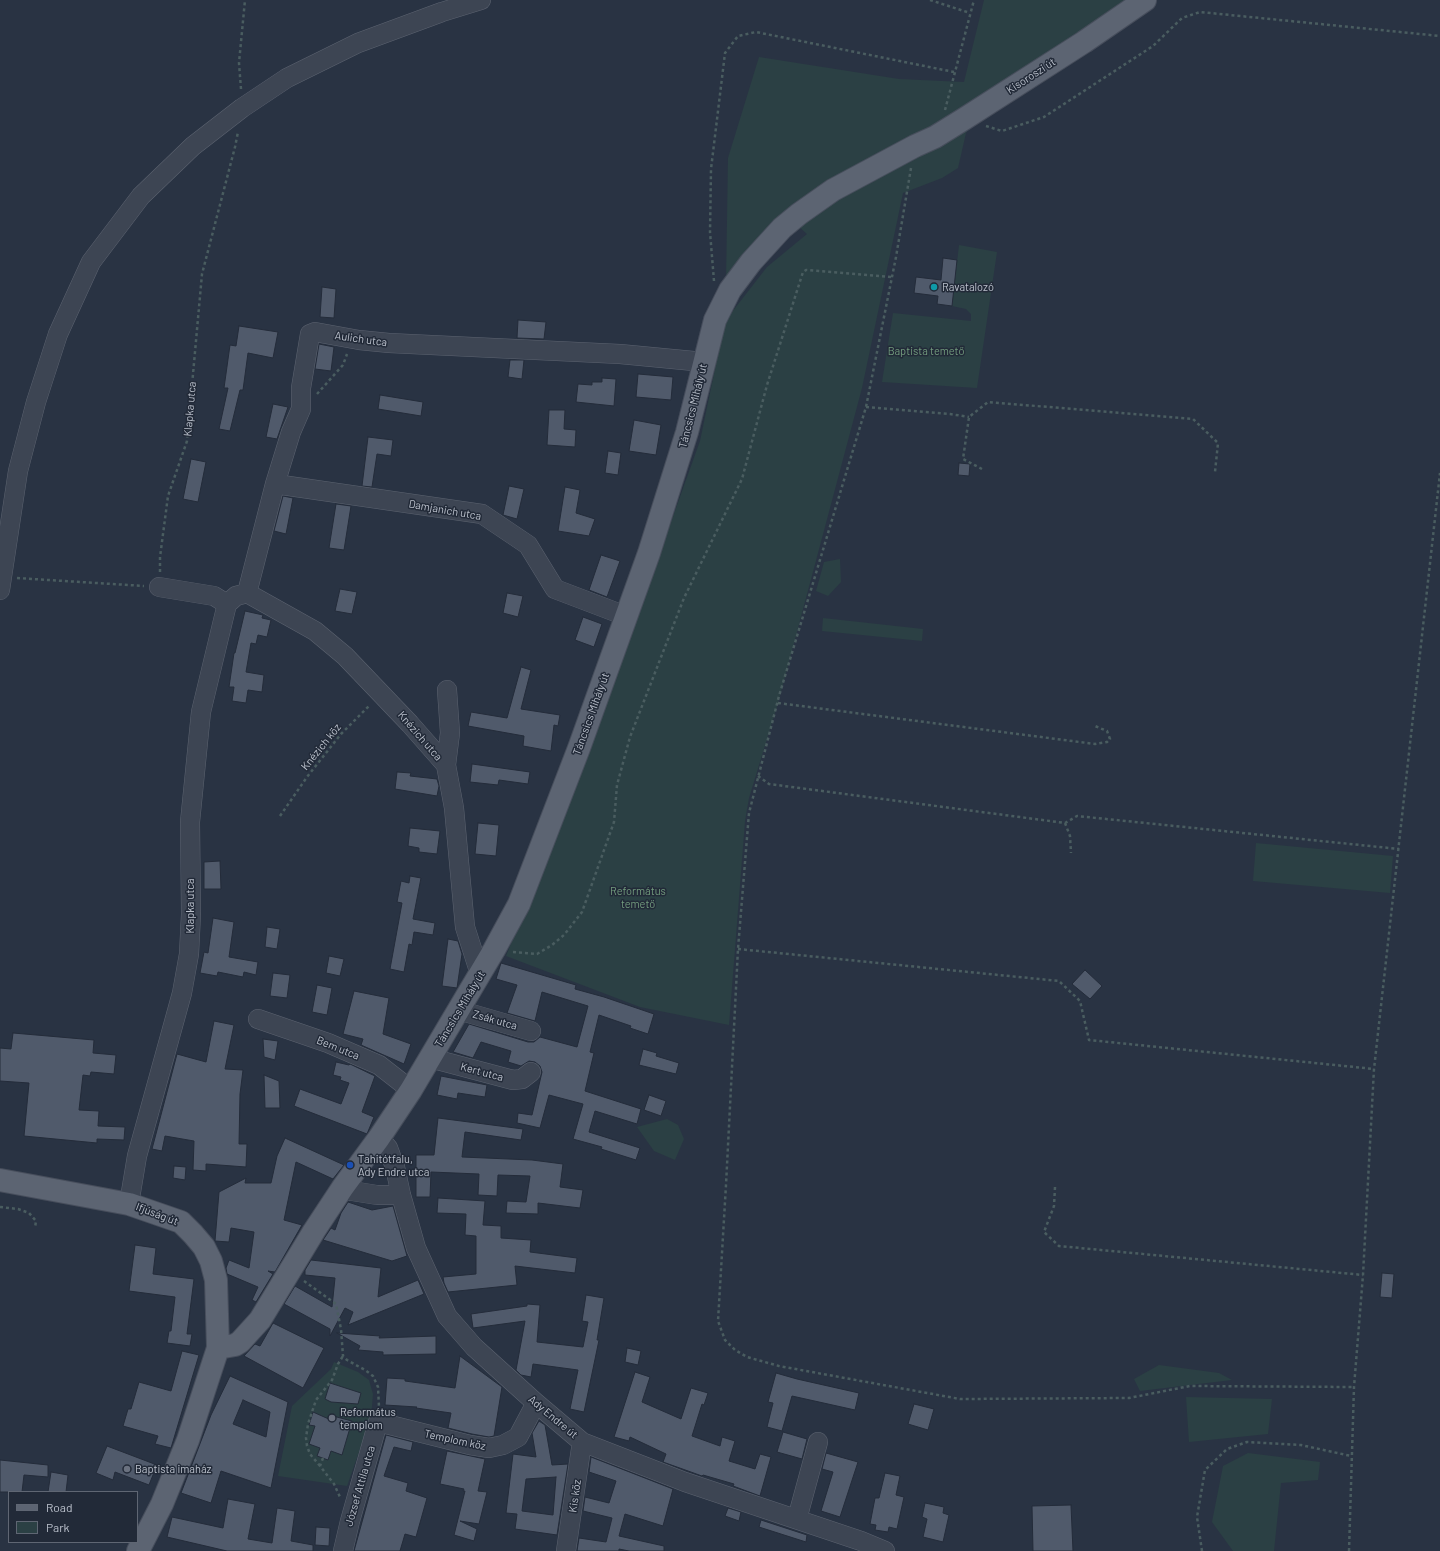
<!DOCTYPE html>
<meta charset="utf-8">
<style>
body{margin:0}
#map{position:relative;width:1440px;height:1551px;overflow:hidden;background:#293343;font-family:Barlow,sans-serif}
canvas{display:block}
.legend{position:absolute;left:8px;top:1491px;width:130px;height:52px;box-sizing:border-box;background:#222a38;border:1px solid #5f6673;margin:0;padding:5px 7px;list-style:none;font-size:12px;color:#bbc1cc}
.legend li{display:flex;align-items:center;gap:8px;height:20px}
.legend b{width:20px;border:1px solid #5f6673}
</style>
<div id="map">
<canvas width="1440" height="1551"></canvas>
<ul class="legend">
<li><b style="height:5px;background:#5c6472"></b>Road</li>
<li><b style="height:11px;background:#2b4044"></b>Park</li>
</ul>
</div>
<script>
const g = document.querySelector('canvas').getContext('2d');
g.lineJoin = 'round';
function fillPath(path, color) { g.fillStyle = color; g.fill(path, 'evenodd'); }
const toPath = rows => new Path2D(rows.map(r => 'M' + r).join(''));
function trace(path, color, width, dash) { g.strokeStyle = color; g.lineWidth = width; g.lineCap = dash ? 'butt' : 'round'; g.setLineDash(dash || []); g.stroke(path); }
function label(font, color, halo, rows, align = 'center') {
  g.font = font + ' Barlow,sans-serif'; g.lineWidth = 3; g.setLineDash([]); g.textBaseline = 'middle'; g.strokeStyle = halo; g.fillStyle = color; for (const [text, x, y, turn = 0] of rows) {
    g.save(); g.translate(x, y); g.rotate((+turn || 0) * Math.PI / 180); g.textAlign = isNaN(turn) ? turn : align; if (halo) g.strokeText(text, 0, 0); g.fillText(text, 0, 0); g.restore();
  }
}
const green = toPath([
 [984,0,1133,0,1004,83,966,133,958,168,942,178,903,193,862,388,778,703,749,798,745,821,729,1025,640,1007,506,956,592,742,700,441,725,321,767,267,807,234,788,217,726,282,728,158,759,57,899,79,964,82],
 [959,245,997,252,977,388,882,382,893,313,971,321,971,314,966,309,952,306],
 [840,559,841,582,828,596,816,591,824,562],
 [823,618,923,629,922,641,822,631],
 [1256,843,1393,856,1390,893,1253,881],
 [667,1119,678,1125,684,1139,675,1160,654,1151,637,1127],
 [334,1362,358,1372,369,1380,373,1394,371,1418,347,1486,278,1476,292,1406,331,1369],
 [1159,1365,1219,1373,1232,1380,1140,1391,1134,1379],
 [1186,1397,1272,1399,1268,1434,1189,1442],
 [1248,1453,1320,1462,1318,1480,1281,1483,1274,1551,1233,1551,1212,1522,1223,1466]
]);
const building = toPath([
 [943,258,957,260,952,306,937,304,938,296,914,293,916,277,941,280,943,258],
 [322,287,336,289,334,318,320,317,322,287],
 [518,320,546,322,544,339,517,338,518,320],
 [239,326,278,332,273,358,248,353,243,390,240,390,230,431,219,429,228,388,224,388,230,345,236,346,239,326],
 [319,344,334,347,331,371,315,369,319,344],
 [510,360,524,360,522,379,508,377,510,360],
 [638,374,673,377,671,400,636,397,638,374],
 [602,378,616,379,614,406,576,402,578,384,592,385,592,382,602,382,602,378],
 [380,395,423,402,421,416,378,409,380,395],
 [273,404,288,407,277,439,266,437,273,404],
 [549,410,565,410,564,429,576,430,575,447,547,445,549,410],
 [634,420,661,425,656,455,629,451,634,420],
 [368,437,393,440,391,456,377,454,372,487,362,486,368,437],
 [608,451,621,453,618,475,605,473,608,451],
 [191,459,206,462,198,502,183,499,191,459],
 [959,463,970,464,969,476,958,475,959,463],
 [509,486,524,489,517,519,503,515,509,486],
 [565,487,580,490,576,513,595,519,589,536,558,531,565,487],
 [283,496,293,498,286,534,274,531,283,496],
 [336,504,351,506,344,550,329,548,336,504],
 [601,555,620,561,607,597,589,590,601,555],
 [340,589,357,592,352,614,335,611,340,589],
 [507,593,523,596,518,617,503,613,507,593],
 [245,611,263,615,262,618,271,620,267,637,258,635,256,644,251,643,246,672,264,675,262,692,248,690,246,703,232,701,234,687,229,687,234,653,235,653,245,611],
 [583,617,602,624,594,647,575,640,583,617],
 [521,667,531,670,521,709,560,715,558,726,554,725,551,751,523,746,524,736,468,726,471,712,507,718,521,667],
 [472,764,530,772,528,784,499,780,498,785,470,782,472,764],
 [397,772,411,773,410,776,437,779,439,786,437,796,395,789,397,772],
 [478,823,499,825,496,856,475,854,478,823],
 [410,828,440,831,437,854,419,852,419,848,408,846,410,828],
 [220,861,221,889,204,889,204,862,220,861],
 [410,876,421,878,413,919,435,923,433,935,414,932,412,945,409,944,404,972,390,969,402,903,397,902,401,881,409,883,410,876],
 [213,918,234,922,229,957,258,962,256,975,244,972,243,977,218,972,217,976,200,973,204,952,208,953,213,918],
 [267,927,280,929,277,949,265,947,267,927],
 [448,939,458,941,462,954,457,988,442,986,448,939],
 [329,956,344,959,340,976,326,973,329,956],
 [501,963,576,985,575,989,604,997,654,1014,648,1034,630,1028,631,1026,599,1015,590,1052,594,1053,585,1091,641,1109,637,1124,595,1111,589,1132,640,1148,636,1160,601,1149,602,1147,573,1139,583,1104,549,1095,540,1128,517,1123,518,1113,532,1115,542,1072,540,1066,535,1062,529,1061,521,1066,508,1062,511,1051,481,1042,473,1058,453,1052,469,1024,528,1042,534,1042,540,1037,577,1047,588,1006,542,992,535,1021,507,1013,517,985,496,979,501,963],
 [1085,970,1102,986,1090,999,1072,984,1085,970],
 [273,973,290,975,287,998,270,996,273,973],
 [317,985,332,988,327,1015,312,1012,317,985],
 [354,991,389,998,383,1034,411,1044,404,1064,361,1045,363,1039,343,1034,354,991],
 [214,1021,234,1025,225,1069,243,1070,240,1094,239,1144,247,1144,246,1167,206,1164,206,1171,193,1170,194,1141,165,1136,162,1151,152,1149,177,1054,206,1062,214,1021],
 [13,1033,94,1040,93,1053,116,1055,114,1074,91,1072,90,1076,83,1075,79,1110,99,1111,98,1126,125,1127,124,1140,97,1139,97,1143,24,1136,29,1083,0,1081,0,1048,11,1049,13,1033],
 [263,1039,278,1041,275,1060,264,1057,263,1039],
 [643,1049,657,1053,656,1056,679,1063,676,1074,639,1065,643,1049],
 [336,1062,349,1065,350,1064,375,1076,362,1112,374,1117,367,1134,294,1106,300,1089,341,1104,349,1083,340,1080,341,1077,333,1075,336,1062],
 [264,1075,279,1081,280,1108,265,1108,264,1075],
 [441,1076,487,1085,485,1097,458,1093,457,1099,437,1095,441,1076],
 [649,1095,666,1101,661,1116,644,1110,649,1095],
 [438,1118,523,1129,521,1140,465,1132,462,1157,532,1160,563,1164,560,1187,583,1190,580,1208,538,1203,538,1214,506,1213,507,1201,526,1202,530,1176,498,1175,497,1196,478,1195,479,1174,431,1172,430,1197,416,1197,416,1155,434,1155,438,1118],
 [285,1138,344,1165,333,1179,296,1162,284,1220,302,1225,275,1272,268,1271,273,1274,256,1302,252,1300,258,1287,227,1274,226,1268,229,1260,249,1268,254,1232,231,1228,229,1242,215,1241,219,1192,246,1178,245,1183,271,1183,277,1156,285,1138],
 [174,1166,186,1167,185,1180,173,1178,174,1166],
 [438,1198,485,1201,483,1225,501,1226,501,1238,531,1240,530,1252,577,1258,575,1273,515,1266,517,1285,448,1292,444,1283,443,1277,476,1274,476,1236,465,1235,466,1214,437,1213,438,1198],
 [348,1202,372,1210,393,1206,407,1256,392,1261,323,1240,331,1228,335,1230,341,1213,348,1202],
 [135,1245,156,1248,153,1274,194,1279,187,1334,192,1334,190,1346,167,1343,169,1331,171,1331,175,1297,129,1291,135,1245],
 [311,1260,381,1268,378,1297,418,1280,424,1294,348,1325,353,1312,345,1308,330,1336,330,1329,284,1304,295,1286,332,1307,335,1278,305,1275,305,1270,311,1260],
 [1382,1273,1394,1274,1392,1298,1380,1297,1382,1273],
 [586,1295,604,1298,597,1340,599,1340,584,1412,570,1409,578,1370,533,1364,531,1377,521,1375,516,1370,525,1321,473,1328,471,1314,527,1306,527,1304,540,1305,537,1342,583,1347,588,1322,582,1321,586,1295],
 [273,1323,324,1348,303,1388,244,1356,255,1344,260,1346,273,1323],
 [337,1333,380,1336,379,1338,436,1336,436,1354,383,1355,383,1352,358,1350,360,1346,337,1333],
 [627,1348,641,1351,638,1365,625,1362,627,1348],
 [182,1351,199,1355,171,1448,155,1444,158,1436,123,1426,128,1409,131,1409,139,1382,171,1391,182,1351],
 [460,1356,502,1387,494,1436,489,1437,472,1434,448,1428,451,1413,416,1408,417,1407,385,1405,387,1378,405,1379,405,1381,455,1388,460,1356],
 [635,1372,650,1377,642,1402,681,1419,691,1388,708,1393,704,1405,702,1404,692,1436,720,1446,722,1437,735,1441,729,1461,755,1469,760,1454,771,1457,760,1496,733,1486,734,1484,703,1475,702,1476,663,1462,666,1454,630,1437,629,1441,614,1437,635,1372],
 [776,1373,797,1379,859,1393,855,1410,792,1396,782,1431,767,1427,773,1403,768,1402,776,1373],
 [230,1376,288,1402,271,1488,221,1471,211,1503,181,1493,211,1415,230,1376],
 [243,1400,270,1412,266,1437,233,1424,243,1400],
 [330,1383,361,1393,358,1404,331,1402,325,1399,330,1383],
 [914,1404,934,1409,928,1430,908,1424,914,1404],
 [313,1412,331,1420,333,1416,352,1421,342,1455,331,1451,328,1460,317,1456,320,1448,309,1444,315,1426,309,1425,313,1412],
 [539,1421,545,1425,552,1465,568,1464,557,1535,515,1529,517,1514,506,1513,513,1454,536,1457,532,1433,539,1421],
 [556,1477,553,1515,522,1511,526,1479,556,1477],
 [783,1432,807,1439,802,1459,777,1452,783,1432],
 [386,1435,413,1442,411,1451,394,1447,384,1476,408,1483,406,1491,427,1498,416,1537,405,1534,400,1551,354,1551,386,1435],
 [107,1446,157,1465,149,1485,115,1472,113,1480,96,1473,107,1446],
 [447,1451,485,1459,478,1491,487,1492,479,1524,460,1521,477,1529,474,1541,454,1535,465,1491,463,1491,464,1489,440,1484,447,1451],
 [826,1453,858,1462,840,1517,821,1511,833,1472,822,1469,826,1453],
 [591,1457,673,1489,663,1526,625,1514,619,1536,664,1546,664,1551,629,1551,619,1549,619,1551,577,1551,579,1538,606,1542,612,1518,583,1511,585,1497,609,1503,616,1481,589,1472,591,1457],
 [0,1460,48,1465,48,1477,24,1475,22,1492,0,1492,0,1460],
 [51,1472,68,1475,66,1492,48,1492,51,1472],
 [885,1473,900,1476,896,1495,904,1497,897,1529,889,1527,888,1532,875,1530,876,1525,870,1524,875,1498,879,1498,885,1473],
 [228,1499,255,1504,248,1539,272,1543,277,1508,295,1511,291,1541,313,1545,313,1551,227,1551,167,1537,172,1517,223,1528,228,1499],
 [925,1503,944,1507,943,1513,949,1515,943,1542,923,1537,927,1519,922,1517,925,1503],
 [1071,1505,1073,1551,1033,1551,1032,1506,1071,1505],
 [728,1508,741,1512,739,1521,725,1516,728,1508],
 [761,1520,807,1535,806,1542,759,1527,761,1520],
 [316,1527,330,1528,329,1546,315,1545,316,1527]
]);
const path = toPath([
 [930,0,970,13],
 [241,89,239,63,245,0],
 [945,110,974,0],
 [986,126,1002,131,1044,117,1153,46,1182,18,1200,12,1440,36],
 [911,168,896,257,866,407,779,696,749,813,738,949,726,1185,718,1321,725,1340,735,1350,747,1357,779,1366,960,1399,1129,1398,1190,1386,1354,1387],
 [714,281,710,232,711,169,725,53,738,36,756,32,954,72],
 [317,394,343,365,347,354],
 [866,407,950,414,969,417],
 [982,469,963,459,969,417,988,402,1193,419,1218,443,1215,472],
 [160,572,160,557,168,496,187,441,202,274,235,147,238,132],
 [17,578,144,586],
 [778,703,1095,744,1107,742,1110,739,1107,731,1095,726],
 [758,776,769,784,1065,823,1077,816,1399,849],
 [280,816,307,777,341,734,370,705],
 [1065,823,1070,836,1071,853],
 [738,949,1059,981,1080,1001,1089,1040,1374,1069],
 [513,952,537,954,552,945,564,935,582,912,614,822,617,785,630,737,684,598,742,479,767,385,803,272,806,270,892,277],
 [1055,1187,1054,1206,1044,1232,1059,1246,1363,1275],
 [0,1207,18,1209,29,1213,36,1221,35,1228],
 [304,1281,336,1304,341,1329,343,1356,347,1360,365,1370,373,1376,378,1387,379,1407],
 [323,1458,320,1466,334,1484,340,1497],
 [320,1466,310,1454,307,1446,306,1438,308,1424,316,1400,332,1380,338,1364,343,1356],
 [1202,1551,1197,1517,1205,1470,1227,1449,1247,1442,1301,1445,1351,1456],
 [1349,1551,1354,1387,1363,1275,1374,1069,1440,473]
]);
const minor = toPath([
 [275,484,482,514,528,545,555,589,626,616],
 [159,587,214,596,227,604],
 [0,590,18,471,36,402,58,334,91,262,141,196,193,146,242,108,287,78,358,43,442,12,481,0],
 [247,593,315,631,345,656,410,724,446,765,454,808,465,927,480,974],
 [227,604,236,596,247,593,275,484,291,432,301,409,301,388,310,334,315,332,359,340,389,343,620,354,704,362],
 [446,765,450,733,447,690],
 [458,1010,531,1031],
 [258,1019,328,1043,379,1065,411,1090],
 [430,1058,513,1080,522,1079,531,1072],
 [379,1138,388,1148,395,1167,401,1195,416,1248,447,1316,474,1347,536,1403,582,1442,685,1482,861,1541,885,1551],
 [343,1187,352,1191,377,1195,401,1195],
 [129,1204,137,1156,182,993,189,954,191,914,190,822,201,712,227,604],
 [797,1519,818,1442],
 [343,1551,350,1521,378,1422,470,1445,489,1448,503,1445,518,1437,536,1403],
 [566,1551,582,1442]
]);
const major = toPath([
 [0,1180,129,1204,181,1222,193,1234,204,1247,211,1261,216,1280,218,1348,188,1440,162,1504,138,1551],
 [218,1348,235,1345,240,1342,260,1320,314,1231,343,1187,379,1138,411,1090,494,950,519,904,579,748,649,553,687,432,715,320,730,290,751,262,782,228,799,214,833,190,915,146,935,137,964,119,1084,42,1145,0]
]);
const markers = [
 [934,287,4,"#0f9aa8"],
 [350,1165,4,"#1a4fb4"],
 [332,1418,4,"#6b7280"],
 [127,1469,4,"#6b7280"]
];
const streetNames = [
 ["Kisoroszi út",1031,76,-33],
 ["Aulich utca",361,339,8],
 ["Táncsics Mihály út",693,406,-76],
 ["Klapka utca",190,409,-85],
 ["Damjanich utca",445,510,10],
 ["Táncsics Mihály út",591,714,-70],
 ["Knézich utca",420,736,49],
 ["Knézich köz",321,747,-51],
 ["Klapka utca",190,906,-90],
 ["Táncsics Mihály út",460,1009,-59],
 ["Zsák utca",495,1020,16],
 ["Bem utca",338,1048,22],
 ["Kert utca",482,1072,15],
 ["Ifjúság út",157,1214,21],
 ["Ady Endre út",553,1417,40],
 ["Templom köz",455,1440,12],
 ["József Attila utca",360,1486,-74],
 ["Kis köz",575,1496,-82]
];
const poiNames = [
 ["Ravatalozó",942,287],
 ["Tahitótfalu,",358,1159],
 ["Ady Endre utca",358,1172],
 ["Református",340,1412],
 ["templom",340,1425],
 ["Baptista imaház",135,1469]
];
const parkNames = [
 ["Baptista temető",926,351],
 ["Református",638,891],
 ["temető",638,904]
];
fillPath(green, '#2b4044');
fillPath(building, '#505a6b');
trace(building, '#242c3a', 1);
trace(minor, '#5c6370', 20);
trace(major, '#474e5c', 24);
trace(path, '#4a5d60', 2.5, [3, 3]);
trace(minor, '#3d4553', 19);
trace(major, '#5c6472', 22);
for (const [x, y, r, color] of markers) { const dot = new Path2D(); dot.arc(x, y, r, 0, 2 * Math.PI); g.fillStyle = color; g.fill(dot); trace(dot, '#222a38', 1.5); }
label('11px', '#bbc1cc', '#222a38', streetNames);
label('11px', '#bbc1cc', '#222a38', poiNames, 'left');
label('11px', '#739c7e', '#222a38', parkNames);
</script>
